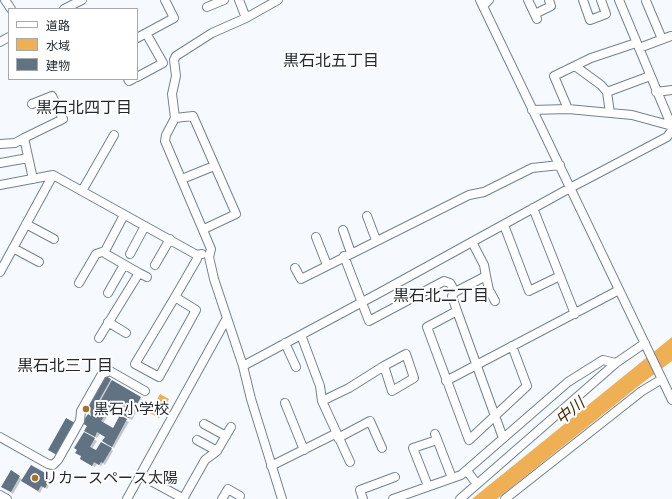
<!DOCTYPE html>
<meta charset="utf-8">
<style>
body{margin:0}
#map{position:relative;width:672px;height:499px;overflow:hidden;background:#f6fafe;font-family:Commissioner,"Noto Sans JP",sans-serif}
canvas{display:block}
.legend{position:absolute;left:8px;top:8px;width:130px;height:72px;box-sizing:border-box;background:#fff;border:1px solid #a7aaad;margin:0;padding:5px 7px;list-style:none;font-size:12px;color:#232a31}
.legend li{display:flex;align-items:center;gap:8px;height:20px}
.legend b{width:20px;border:1px solid #a7aaad}
</style>
<div id="map">
<canvas width="672" height="499"></canvas>
<ul class="legend">
<li><b style="height:5px;background:#fff"></b>道路</li>
<li><b style="height:11px;background:#efaf55"></b>水域</li>
<li><b style="height:11px;background:#617283"></b>建物</li>
</ul>
</div>
<script>
const g = document.querySelector('canvas').getContext('2d');
g.lineJoin = 'round';
function fillPath(path, color) { g.fillStyle = color; g.fill(path, 'evenodd'); }
const toPath = rows => new Path2D(rows.map(r => 'M' + r).join(''));
function trace(path, color, width, dash) { g.strokeStyle = color; g.lineWidth = width; g.lineCap = dash ? 'butt' : 'round'; g.setLineDash(dash || []); g.stroke(path); }
function label(font, color, halo, rows, align = 'center') {
  g.font = font + ' Commissioner,"Noto Sans JP",sans-serif'; g.lineWidth = 4; g.setLineDash([]); g.textBaseline = 'middle'; g.strokeStyle = halo; g.fillStyle = color; for (const [text, x, y, turn = 0] of rows) {
    g.save(); g.translate(x, y); g.rotate((+turn || 0) * Math.PI / 180); g.textAlign = isNaN(turn) ? turn : align; if (halo) g.strokeText(text, 0, 0); g.fillText(text, 0, 0); g.restore();
  }
}
const water = toPath([
 [672,337,672,361,641,384,497,499,472,499],
 [160,394,169,399,159,418,150,413]
]);
const shadow = toPath([
 [106,377,143,400,132,420,107,407,111,412,103,423,113,429,120,417,129,422,114,448,108,445,113,451,105,465,103,463,101,466,97,464,95,467,83,461,82,457,79,455,84,433,97,441,92,449,96,451,109,447,103,441,106,437,100,434,97,438,88,432,88,427,84,423,92,418],
 [101,402,107,407,100,404],
 [11,472,23,480,47,475,51,482,47,489,43,487,40,493,21,480,13,494,2,487]
]);
const building = toPath([
 [106,376,111,379,98,402,110,409,101,421,113,428,120,415,127,419,112,447,102,441,105,437,97,432,95,437,84,431,87,426,82,423,88,414,91,416,90,410,87,409],
 [112,380,141,397,129,418,100,402],
 [66,418,75,423,57,455,48,450],
 [84,432,95,438,90,447,96,450,101,442,112,448,103,463,101,462,99,465,94,462,92,466,80,459,81,456,75,453,77,450,74,448],
 [31,465,47,474,46,477,50,479,45,488,41,486,38,491,21,481],
 [11,470,20,476,11,492,1,487]
]);
const minor = toPath([
 [5,0,11,9],
 [239,0,246,18],
 [278,0,246,18,212,33,176,56,174,60,176,76,172,94,175,118,166,135,165,141,211,249,209,257,214,279,243,366,251,399,282,499],
 [480,0,672,400],
 [528,0,537,19],
 [583,0,590,20,606,14,601,0],
 [619,0,672,127],
 [646,1,662,39],
 [483,6,489,0],
 [207,7,224,0],
 [64,9,82,0],
 [535,14,551,6,549,0],
 [137,38,174,18,165,0],
 [0,42,9,37],
 [639,48,671,36],
 [575,66,601,85,607,92,610,113],
 [137,77,163,63,146,33],
 [128,79,129,81,133,79],
 [607,92,650,76],
 [656,92,672,90],
 [32,104,52,96,63,119,24,138,33,179],
 [568,109,554,76,591,58,636,43],
 [532,110,568,109,632,115,672,126],
 [175,118,193,116,236,214,204,229],
 [0,144,15,143,24,138],
 [0,163,28,158],
 [182,179,214,166],
 [0,185,53,175,197,255,202,254],
 [82,191,114,135],
 [533,208,575,314],
 [367,216,376,240],
 [26,224,54,239],
 [504,225,529,291,560,276],
 [343,230,351,253],
 [316,237,327,265],
 [472,242,484,265,486,276],
 [13,248,39,262],
 [130,254,145,226],
 [344,256,369,321,444,281,450,283,455,292,486,276,489,290,495,301],
 [155,265,170,239],
 [295,268,301,279,469,195,484,192,532,168,560,165],
 [0,272,53,175],
 [139,273,147,277],
 [79,283,96,254,105,251],
 [455,292,452,296,457,311,503,438],
 [108,293,124,265],
 [175,297,196,310,159,377,135,364,175,297,197,259,197,255],
 [457,311,427,327,469,440,527,386,512,346],
 [108,322,126,333],
 [301,335,320,386,322,401,350,462],
 [99,338,139,273,106,254,105,251,124,215],
 [285,343,296,367],
 [243,366,381,292,570,188,667,137,672,130],
 [446,381,619,290],
 [322,401,349,388,384,366,406,354,414,378,392,391,384,366],
 [285,403,304,450],
 [204,424,226,436],
 [435,434,452,478],
 [0,437,48,464,53,465,58,460,80,421,81,411,102,374,110,371,145,391],
 [338,438,370,421,382,448],
 [197,440,217,451],
 [271,466,335,434],
 [467,471,477,484],
 [140,475,184,499],
 [428,486,413,448,437,440],
 [0,495,7,499],
 [127,499,227,318],
 [183,499,205,460,217,451,231,427],
 [222,499,228,489,240,496],
 [363,499,360,490,395,477],
 [393,499,461,475,568,382,603,360,616,363,645,343],
 [460,499,616,363],
 [505,499,642,391,662,379]
]);
const markers = [
 [86,409,4,"#a47228"],
 [35,478,4,"#a47228"]
];
const poiNames = [
 ["黒石小学校",94,409],
 ["リカースペース太陽",43,478]
];
const neighbourhoodNames = [
 ["黒石北五丁目",331,61],
 ["黒石北四丁目",84,108],
 ["黒石北二丁目",441,296],
 ["黒石北三丁目",65,366]
];
const waterNames = [
 ["中川",570,411,-39]
];
fillPath(water, '#efaf55');
fillPath(shadow, '#0003');
fillPath(building, '#617283');
trace(minor, '#728294', 10);
trace(minor, '#fff', 8);
for (const [x, y, r, color] of markers) { const dot = new Path2D(); dot.arc(x, y, r, 0, 2 * Math.PI); g.fillStyle = color; g.fill(dot); trace(dot, '#fff', 1.5); }
label('15px', '#232a31', '#fff', poiNames, 'left');
label('16px', '#232a31', '#fff', neighbourhoodNames);
label('italic 16px', '#462d04', '#fff', waterNames);
</script>
